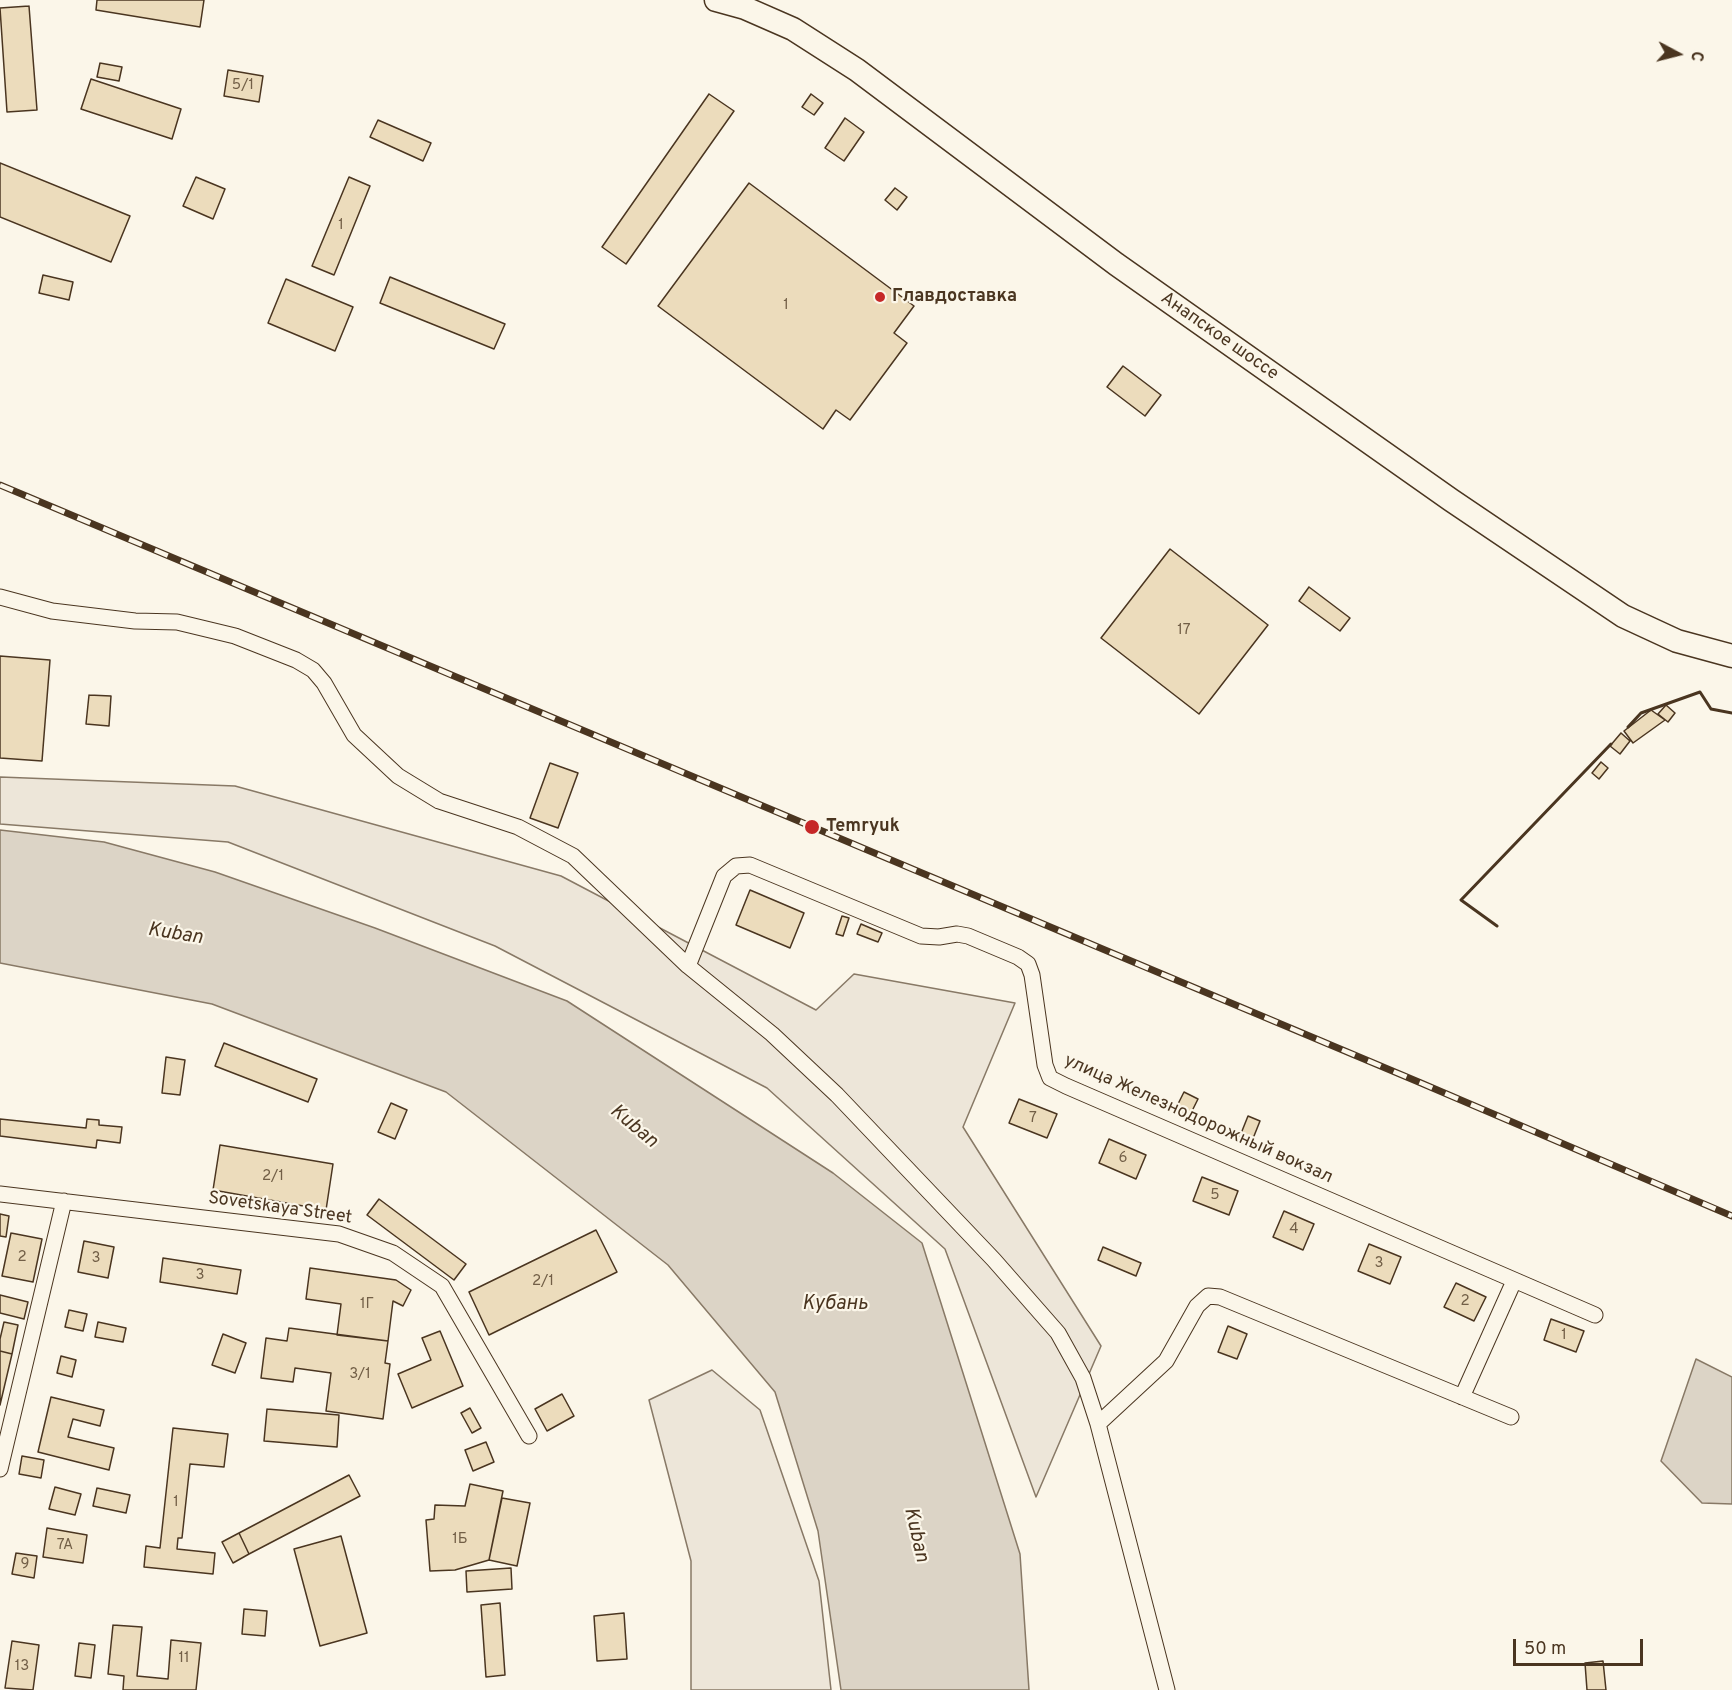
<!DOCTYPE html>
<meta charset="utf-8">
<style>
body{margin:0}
#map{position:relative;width:1732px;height:1690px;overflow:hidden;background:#fbf6e9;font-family:Overpass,sans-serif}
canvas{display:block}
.north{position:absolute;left:1648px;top:24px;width:60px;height:60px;-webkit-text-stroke:4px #fbf6e9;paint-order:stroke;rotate:97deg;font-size:16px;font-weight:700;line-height:24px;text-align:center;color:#4a3520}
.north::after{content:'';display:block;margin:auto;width:21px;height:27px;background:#4a3520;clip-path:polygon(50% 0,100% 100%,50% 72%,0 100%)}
.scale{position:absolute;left:1513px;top:1639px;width:130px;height:27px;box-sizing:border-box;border:3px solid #4a3520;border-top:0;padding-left:8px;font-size:18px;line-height:21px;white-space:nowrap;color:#4a3520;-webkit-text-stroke:4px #fbf6e9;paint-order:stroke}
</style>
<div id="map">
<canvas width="1732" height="1690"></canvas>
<div class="north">С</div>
<div class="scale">50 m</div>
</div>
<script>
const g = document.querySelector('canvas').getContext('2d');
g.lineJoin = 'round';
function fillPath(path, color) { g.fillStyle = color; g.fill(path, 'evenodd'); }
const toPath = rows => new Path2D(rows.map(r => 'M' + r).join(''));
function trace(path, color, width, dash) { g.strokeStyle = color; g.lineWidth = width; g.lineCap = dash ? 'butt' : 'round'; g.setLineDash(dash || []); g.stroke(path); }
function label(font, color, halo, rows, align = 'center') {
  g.font = font + ' Overpass,sans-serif'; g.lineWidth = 4.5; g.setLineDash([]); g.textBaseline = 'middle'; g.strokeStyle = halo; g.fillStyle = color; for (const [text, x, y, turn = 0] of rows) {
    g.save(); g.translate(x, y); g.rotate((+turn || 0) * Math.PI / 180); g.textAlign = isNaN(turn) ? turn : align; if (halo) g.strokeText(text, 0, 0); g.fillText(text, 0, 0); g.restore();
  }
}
const green = toPath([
 [0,777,235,786,561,876,816,1010,854,974,1015,1003,963,1127,1101,1346,1036,1497,945,1249,767,1088,495,946,228,842,0,824,0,777],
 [712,1370,760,1410,819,1581,831,1690,691,1690,691,1561,649,1400,712,1370]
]);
const water = toPath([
 [0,830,104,842,215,872,375,928,567,1001,833,1173,922,1243,1020,1554,1029,1690,841,1690,818,1531,775,1392,668,1265,446,1092,212,1004,0,963,0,830],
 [1696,1359,1732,1377,1732,1504,1702,1503,1661,1461,1696,1359]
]);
const building = toPath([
 [97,0,204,0,200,27,96,10,97,0],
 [29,6,37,110,7,112,0,8,29,6],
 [100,63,122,67,119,81,97,77,100,63],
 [228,70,263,76,259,102,224,96,228,70],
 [91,79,181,109,172,139,81,109,91,79],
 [709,94,734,111,626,264,602,247,709,94],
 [811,94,823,103,814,115,802,107,811,94],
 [845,118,864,132,844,161,825,148,845,118],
 [378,120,431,143,423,161,370,137,378,120],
 [0,163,130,216,111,262,0,217,0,163],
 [196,177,225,189,213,219,183,206,196,177],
 [349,177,370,186,334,275,312,266,349,177],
 [749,183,914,306,894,333,907,343,850,420,836,410,823,429,658,306,749,183],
 [895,188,907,197,897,210,885,200,895,188],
 [43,275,73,282,69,300,39,293,43,275],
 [390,277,505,324,494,349,380,303,390,277],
 [286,279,353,307,335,351,268,323,286,279],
 [1123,366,1161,395,1145,416,1107,387,1123,366],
 [1170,549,1268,625,1199,714,1101,638,1170,549],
 [1309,587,1350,618,1340,631,1299,601,1309,587],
 [0,656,50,660,42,761,0,758,0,656],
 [89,695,111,696,109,726,86,724,89,695],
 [1666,705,1675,713,1668,722,1658,714,1666,705],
 [1651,710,1665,720,1633,743,1624,731,1651,710],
 [1621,733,1630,741,1620,754,1610,746,1621,733],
 [1601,762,1608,768,1599,779,1592,773,1601,762],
 [550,763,578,773,558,828,530,818,550,763],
 [750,890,804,913,790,948,736,925,750,890],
 [842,916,849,918,843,936,836,934,842,916],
 [861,924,882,933,878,942,857,934,861,924],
 [224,1043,317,1079,308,1102,215,1066,224,1043],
 [166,1057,185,1060,180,1095,162,1093,166,1057],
 [1184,1092,1198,1099,1189,1117,1175,1110,1184,1092],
 [1019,1099,1057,1114,1047,1138,1009,1123,1019,1099],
 [391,1103,407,1110,395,1139,378,1132,391,1103],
 [1248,1116,1260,1121,1252,1141,1240,1136,1248,1116],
 [0,1119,86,1128,87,1119,99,1120,99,1125,122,1127,120,1143,97,1140,96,1148,0,1136,0,1119],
 [1109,1139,1146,1155,1136,1179,1099,1163,1109,1139],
 [220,1145,333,1164,326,1210,213,1190,220,1145],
 [1202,1177,1238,1191,1229,1215,1193,1201,1202,1177],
 [379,1199,466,1264,454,1280,367,1215,379,1199],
 [1284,1211,1314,1224,1303,1250,1273,1237,1284,1211],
 [0,1214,9,1216,6,1237,0,1236,0,1214],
 [596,1230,617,1272,489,1335,469,1292,596,1230],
 [11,1233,42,1239,33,1282,2,1276,11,1233],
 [84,1241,114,1247,108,1278,78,1272,84,1241],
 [1369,1244,1401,1257,1390,1284,1358,1271,1369,1244],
 [1103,1247,1141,1263,1136,1276,1098,1260,1103,1247],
 [163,1258,241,1270,237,1294,160,1282,163,1258],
 [310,1268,396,1280,411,1290,403,1306,393,1301,388,1341,337,1335,341,1304,306,1299,310,1268],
 [1456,1283,1486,1297,1474,1321,1444,1307,1456,1283],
 [0,1295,28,1302,24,1319,0,1313,0,1295],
 [69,1310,87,1314,83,1331,65,1327,69,1310],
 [1551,1319,1584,1331,1576,1352,1544,1340,1551,1319],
 [4,1322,18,1325,12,1354,0,1351,0,1339,4,1322],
 [98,1322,126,1328,123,1342,95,1337,98,1322],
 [1228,1326,1247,1334,1237,1359,1218,1352,1228,1326],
 [289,1328,388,1341,385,1363,390,1364,383,1419,326,1411,331,1373,295,1368,293,1382,261,1378,266,1338,287,1341,289,1328],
 [440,1331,463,1386,412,1408,398,1374,431,1360,422,1338,440,1331],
 [223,1334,246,1343,235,1373,212,1365,223,1334],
 [0,1351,12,1354,0,1405,0,1351],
 [61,1356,76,1360,72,1377,57,1373,61,1356],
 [562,1394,574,1416,547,1431,535,1409,562,1394],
 [51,1397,104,1410,100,1426,73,1419,68,1437,114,1448,109,1470,38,1452,51,1397],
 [470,1408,481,1428,472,1433,461,1413,470,1408],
 [267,1409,339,1415,337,1447,264,1441,267,1409],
 [173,1428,228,1434,224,1467,190,1464,182,1538,178,1538,177,1549,215,1553,213,1574,144,1567,146,1546,160,1548,173,1428],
 [486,1442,494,1462,473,1471,465,1450,486,1442],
 [22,1456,44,1460,41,1478,19,1474,22,1456],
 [349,1475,360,1496,249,1554,239,1533,349,1475],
 [470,1484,503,1491,489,1560,455,1570,430,1571,426,1520,434,1519,435,1505,465,1506,470,1484],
 [55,1487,81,1494,75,1515,49,1509,55,1487],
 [97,1488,130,1495,126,1513,93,1506,97,1488],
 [502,1498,530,1503,517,1566,489,1560,502,1498],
 [47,1528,87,1535,83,1563,43,1557,47,1528],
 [239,1533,249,1554,233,1563,222,1542,239,1533],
 [341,1536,367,1633,320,1646,294,1549,341,1536],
 [16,1553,37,1556,34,1578,12,1574,16,1553],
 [511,1568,512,1589,467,1592,466,1571,511,1568],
 [500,1603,505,1675,486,1677,481,1605,500,1603],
 [244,1609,267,1611,265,1636,242,1634,244,1609],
 [624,1613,627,1659,597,1661,594,1616,624,1613],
 [113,1625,142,1627,137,1676,168,1679,171,1640,201,1643,196,1690,123,1690,124,1676,108,1674,113,1625],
 [12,1641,39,1645,33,1690,5,1688,12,1641],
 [79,1643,95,1645,91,1678,75,1676,79,1643],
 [1603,1661,1606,1690,1587,1690,1585,1663,1603,1661]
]);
const street = toPath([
 [0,597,52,611,135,621,177,622,235,636,296,660,313,670,324,683,354,735,398,776,439,801,518,827,573,856,688,966,772,1034,837,1095,994,1260,1058,1333,1083,1378,1098,1424,1167,1690],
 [688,966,724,876,736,866,750,865,921,936,939,937,957,934,968,936,1018,957,1028,964,1032,975,1045,1065,1050,1078,1066,1086,1595,1315],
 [0,1194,339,1234,393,1253,442,1286,529,1436],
 [1462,1397,1514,1281],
 [1098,1424,1166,1361,1197,1306,1208,1296,1220,1297,1511,1417],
 [0,1469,64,1201]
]);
const secondary = toPath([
 [716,0,745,8,793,29,857,70,1116,264,1451,500,1623,616,1677,641,1732,656]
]);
const rail = toPath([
 [0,485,1421,1083,1732,1216]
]);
const wall = toPath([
 [1628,727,1641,713,1700,692,1711,709,1732,713],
 [1497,926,1461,900,1611,744]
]);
const markers = [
 [880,297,6,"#c62828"],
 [812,827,8,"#c62828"]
];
const numberNames = [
 ["5/1",243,86],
 ["1",341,226],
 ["1",786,306],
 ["17",1184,631],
 ["7",1033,1119],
 ["6",1123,1159],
 ["2/1",273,1177],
 ["5",1215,1196],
 ["4",1294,1230],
 ["2",22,1258],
 ["3",96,1259],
 ["3",1379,1264],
 ["3",200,1276],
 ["2/1",543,1282],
 ["2",1465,1302],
 ["1Г",367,1305],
 ["1",1564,1336],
 ["3/1",360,1375],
 ["1",176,1503],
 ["1Б",460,1540],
 ["7А",65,1546],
 ["9",25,1565],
 ["11",184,1659],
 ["13",22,1667]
];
const poiNames = [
 ["Главдоставка",892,297],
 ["Temryuk",826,827]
];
const streetNames = [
 ["Анапское шоссе",1219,337,35],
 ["улица Железнодорожный вокзал",1198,1120,24],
 ["Sovetskaya Street",280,1209,8]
];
const waterNames = [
 ["Kuban",175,935,9],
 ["Kuban",633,1127,40],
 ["Кубань",835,1305],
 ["Kuban",915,1535,77]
];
fillPath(green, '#ede6d9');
trace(green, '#887966', 1.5);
fillPath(water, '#dcd4c6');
trace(water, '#887966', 1.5);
fillPath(building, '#ecdcbc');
trace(building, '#4a3520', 1.5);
trace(street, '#4a3520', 17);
trace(secondary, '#4a3520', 25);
trace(street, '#fbf6e9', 15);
trace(secondary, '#fbf6e9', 22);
trace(rail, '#4a3520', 7);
trace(rail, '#fbf6e9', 4.5, [14]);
trace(wall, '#4a3520', 3);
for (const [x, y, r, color] of markers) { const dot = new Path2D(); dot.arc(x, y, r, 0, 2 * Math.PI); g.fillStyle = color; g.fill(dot); trace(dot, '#fbf6e9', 2); }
label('15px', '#725f47', null, numberNames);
label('bold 18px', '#4a3520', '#fbf6e9', poiNames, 'left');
label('18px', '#4a3520', '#fbf6e9', streetNames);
label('italic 20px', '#4a3520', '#fbf6e9', waterNames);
</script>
